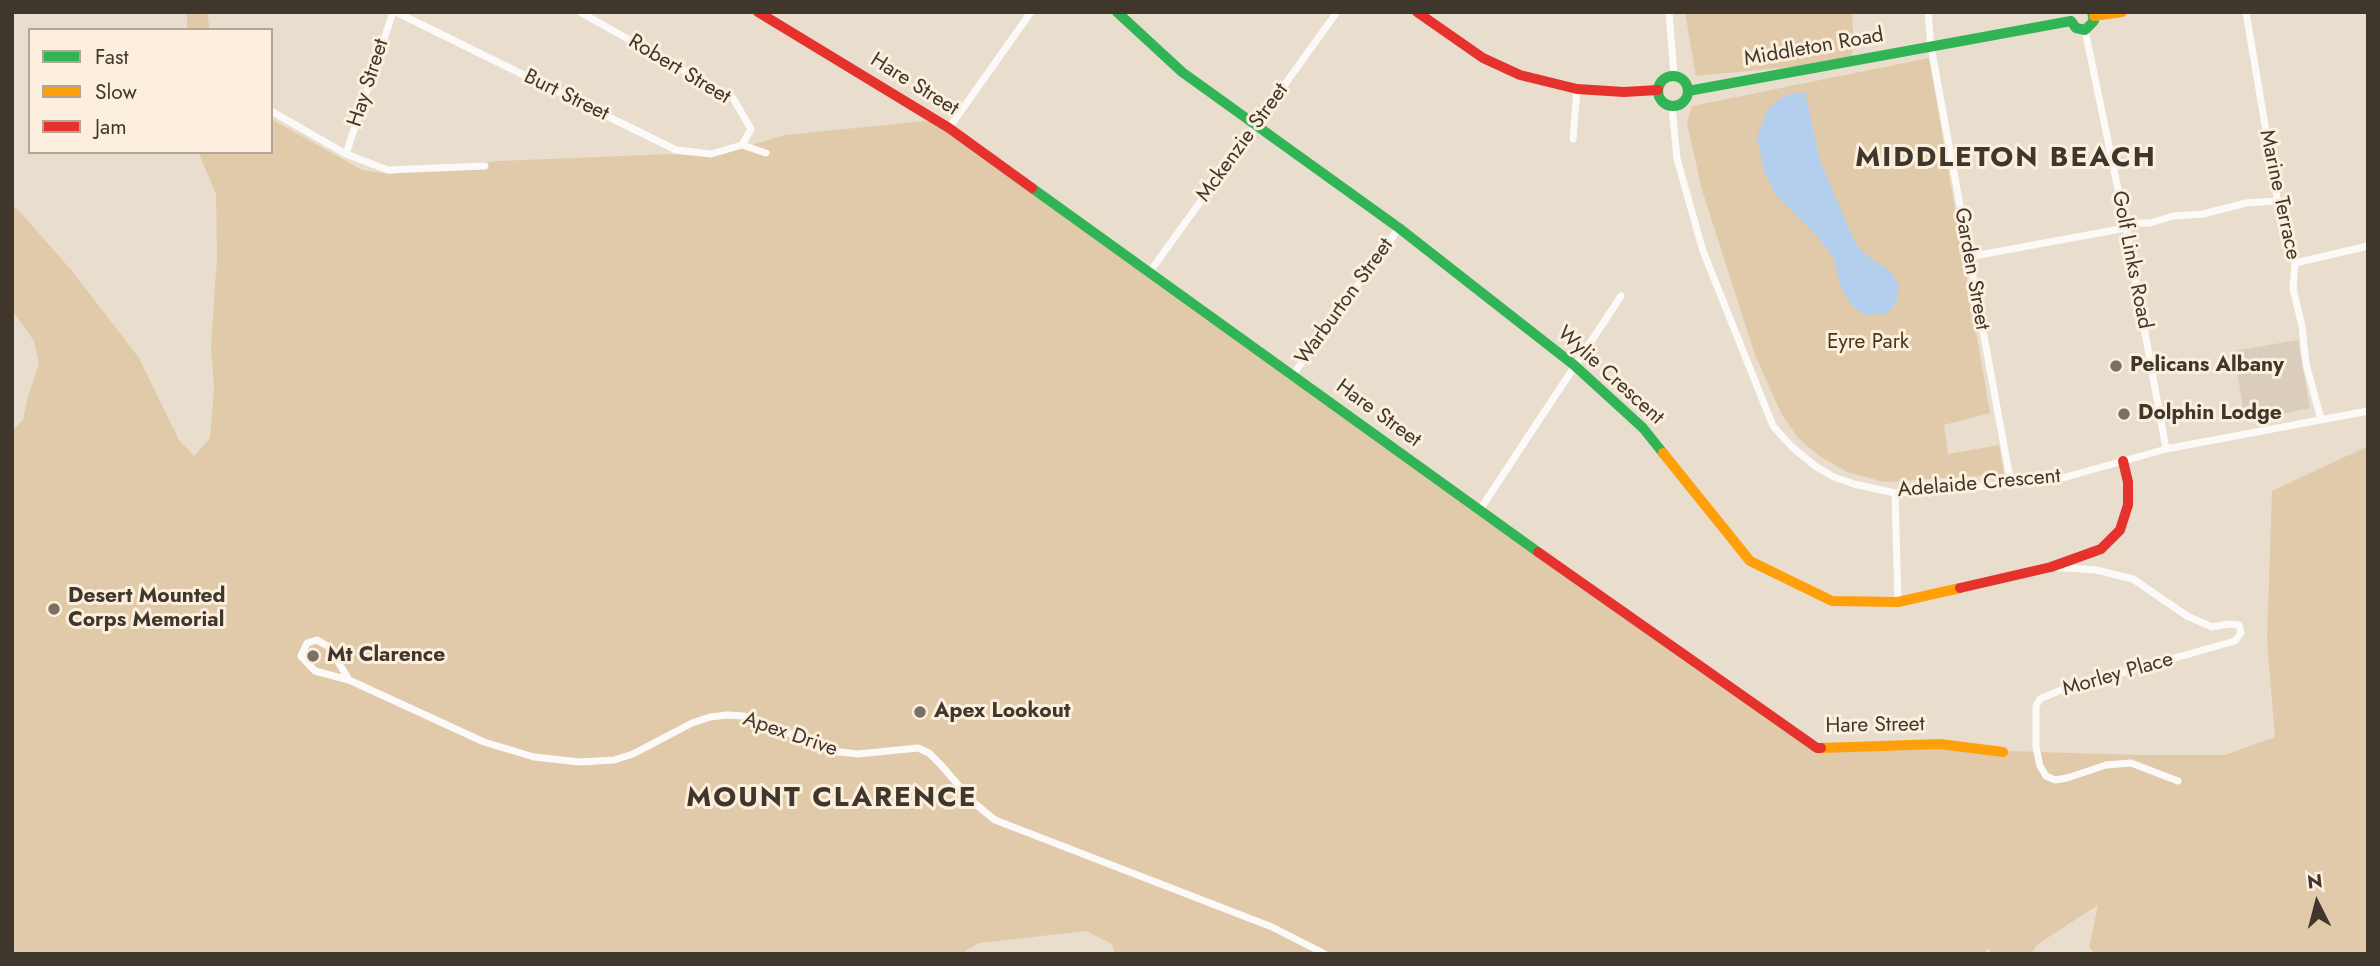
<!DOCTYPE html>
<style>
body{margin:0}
#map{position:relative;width:2380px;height:966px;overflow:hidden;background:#e9dece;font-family:Jost,sans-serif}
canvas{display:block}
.frame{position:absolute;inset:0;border:14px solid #3f372b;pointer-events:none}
.legend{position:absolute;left:28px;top:28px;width:245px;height:126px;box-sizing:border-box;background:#fcefdd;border:2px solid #b0a596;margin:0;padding:9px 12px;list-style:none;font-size:21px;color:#3f372b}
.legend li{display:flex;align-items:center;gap:14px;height:35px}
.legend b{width:35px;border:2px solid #b0a596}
.north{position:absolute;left:2282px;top:868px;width:70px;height:70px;-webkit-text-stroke:5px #fcefdd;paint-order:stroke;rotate:354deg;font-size:19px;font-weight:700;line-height:28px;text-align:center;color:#3f372b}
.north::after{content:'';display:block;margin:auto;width:24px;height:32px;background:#3f372b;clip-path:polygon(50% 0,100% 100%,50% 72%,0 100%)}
</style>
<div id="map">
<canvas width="2380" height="966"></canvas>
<div class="frame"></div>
<ul class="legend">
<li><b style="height:9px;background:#30b455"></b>Fast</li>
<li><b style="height:9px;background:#ff9f0a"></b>Slow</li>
<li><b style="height:9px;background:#e5322d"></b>Jam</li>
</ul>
<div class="north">N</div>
</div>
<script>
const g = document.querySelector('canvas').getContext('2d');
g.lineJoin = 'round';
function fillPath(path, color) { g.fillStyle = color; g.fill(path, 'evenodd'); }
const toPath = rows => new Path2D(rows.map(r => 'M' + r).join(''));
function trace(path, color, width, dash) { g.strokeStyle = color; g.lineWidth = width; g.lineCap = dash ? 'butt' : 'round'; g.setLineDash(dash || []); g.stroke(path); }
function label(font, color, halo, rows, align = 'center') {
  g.font = font + ' Jost,sans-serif'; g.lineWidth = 6; g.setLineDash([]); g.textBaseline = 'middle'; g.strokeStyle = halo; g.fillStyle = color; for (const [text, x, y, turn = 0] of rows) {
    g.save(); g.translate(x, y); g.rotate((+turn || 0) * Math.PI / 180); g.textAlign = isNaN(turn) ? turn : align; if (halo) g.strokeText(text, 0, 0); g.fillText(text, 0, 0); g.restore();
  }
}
const commercial = toPath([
 [2298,340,2310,408,2245,422,2234,351]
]);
const green = toPath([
 [187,12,207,12,210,30,187,30],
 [1685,12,1852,12,1854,49,1852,50,1853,61,1696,76],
 [1929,58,1990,413,1944,425,1948,454,1999,445,2004,474,1884,482,1847,472,1818,455,1798,438,1782,415,1755,355,1702,190,1687,123,1692,106],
 [271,119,362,170,390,174,498,161,672,154,712,157,785,135,936,120,1813,745,2137,755,2225,755,2275,737,2267,640,2272,491,2368,446,2368,954,2096,954,2089,948,2098,905,2038,944,2031,954,1993,954,1987,948,1985,954,1115,954,1112,944,1086,931,979,943,961,954,12,954,12,431,23,420,28,396,39,364,34,341,12,310,12,205,20,212,72,271,139,358,179,440,194,456,210,438,214,388,211,346,217,257,216,194,198,152,271,152]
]);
const water = toPath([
 [1805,92,1820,161,1846,222,1858,247,1869,257,1890,271,1899,286,1897,302,1886,314,1865,315,1852,306,1841,287,1833,257,1818,237,1775,194,1763,169,1757,136,1768,109,1785,95]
]);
const street = toPath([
 [396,12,676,150,711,154,742,145],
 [580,12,733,98,751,129,742,145],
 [1669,12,1674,76],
 [1928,12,1931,47,2011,484],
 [2246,12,2283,233,2295,263,2293,288,2302,326,2306,364,2321,419],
 [2085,30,2126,228,2166,449],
 [1672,106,1677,159,1703,251,1773,426,1792,447,1815,466,1834,477,1854,484,1895,493,2038,482,2066,477,2166,449,2368,411],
 [271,111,346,154,388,170,485,166],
 [949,128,1031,12],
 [1573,139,1577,89],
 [742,145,766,153],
 [346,154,393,12],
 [1968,257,2126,228,2137,223,2150,223,2173,216,2203,214,2246,203,2277,201],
 [2295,263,2368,246],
 [1149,273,1337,12],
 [1292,376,1399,228],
 [1895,493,1898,602],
 [1479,511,1621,296],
 [2051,567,2096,570,2133,579,2187,616,2212,627,2229,624,2239,625,2241,633,2235,641,2061,690,2040,699,2036,706,2036,747,2040,766,2046,776,2055,780,2067,778,2106,765,2131,763,2178,781],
 [349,680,329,647,317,640,307,643,301,656,315,671,349,680,484,742,534,757,580,762,614,760,633,754,692,723,710,717,727,715,744,716,758,720,831,751,858,754,918,748,929,753,941,765,973,802,995,820,1272,927,1325,954]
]);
const fast = toPath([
 [1117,12,1182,72,1399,228,1574,365,1643,428,1663,453],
 [2071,21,2076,28,2085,30,2094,21,2092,12],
 '1658 91a15 15 0 1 1 30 0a15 15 0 1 1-30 0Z',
 [1688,91,2071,21],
 [1032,188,1538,552]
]);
const slow = toPath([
 [2094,16,2122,12],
 [1663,453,1750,561,1832,601,1898,602,1960,588],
 [1821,748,1940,744,2003,752]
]);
const jam = toPath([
 [758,12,949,128,1032,188],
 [1417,12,1483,58,1520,75,1577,89,1624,92,1658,90],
 [1538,552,1817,748,1821,748],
 [1960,588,2051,567,2101,549,2120,530,2128,505,2128,482,2123,461]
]);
const markers = [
 [2116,366,7,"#7a7164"],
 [2124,414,7,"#7a7164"],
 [54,609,7,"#7a7164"],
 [313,656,7,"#7a7164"],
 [920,712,7,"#7a7164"]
];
const streetNames = [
 ["Middleton Road",1814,48,-10],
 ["Robert Street",679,70,31],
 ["Hay Street",369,83,-72],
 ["Hare Street",914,85,32],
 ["Burt Street",566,96,26],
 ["Mckenzie Street",1243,143,-54],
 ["Marine Terrace",2279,195,78],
 ["Golf Links Road",2131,260,79],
 ["Garden Street",1971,269,80],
 ["Warburton Street",1345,302,-54],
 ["Wylie Crescent",1610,376,42],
 ["Hare Street",1378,414,36],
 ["Adelaide Crescent",1979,484,-5],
 ["Morley Place",2118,675,-16],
 ["Hare Street",1875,726,-1],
 ["Apex Drive",790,735,19]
];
const parkNames = [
 ["Eyre Park",1868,343]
];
const poiNames = [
 ["Pelicans Albany",2130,366],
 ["Dolphin Lodge",2138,414],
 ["Desert Mounted",68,597],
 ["Corps Memorial",68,621],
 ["Mt Clarence",327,656],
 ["Apex Lookout",934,712]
];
const districtNames = [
 ["MIDDLETON BEACH",2006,159],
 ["MOUNT CLARENCE",832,799]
];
fillPath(commercial, '#dacdbc');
fillPath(green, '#e0caa9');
fillPath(water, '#b4ceee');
trace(street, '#fcfaf8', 7);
trace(fast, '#30b455', 10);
trace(slow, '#ff9f0a', 10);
trace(jam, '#e5322d', 10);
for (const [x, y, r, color] of markers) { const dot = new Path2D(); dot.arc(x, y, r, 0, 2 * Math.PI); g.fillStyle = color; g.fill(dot); trace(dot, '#fcefdd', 2.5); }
label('21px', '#3f372b', '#fcefdd', streetNames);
label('21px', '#4b3716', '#fcefdd', parkNames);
label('bold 21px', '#3f372b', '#fcefdd', poiNames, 'left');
g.letterSpacing = '2px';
label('bold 28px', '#3f372b', '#fcefdd', districtNames);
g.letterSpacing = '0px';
</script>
